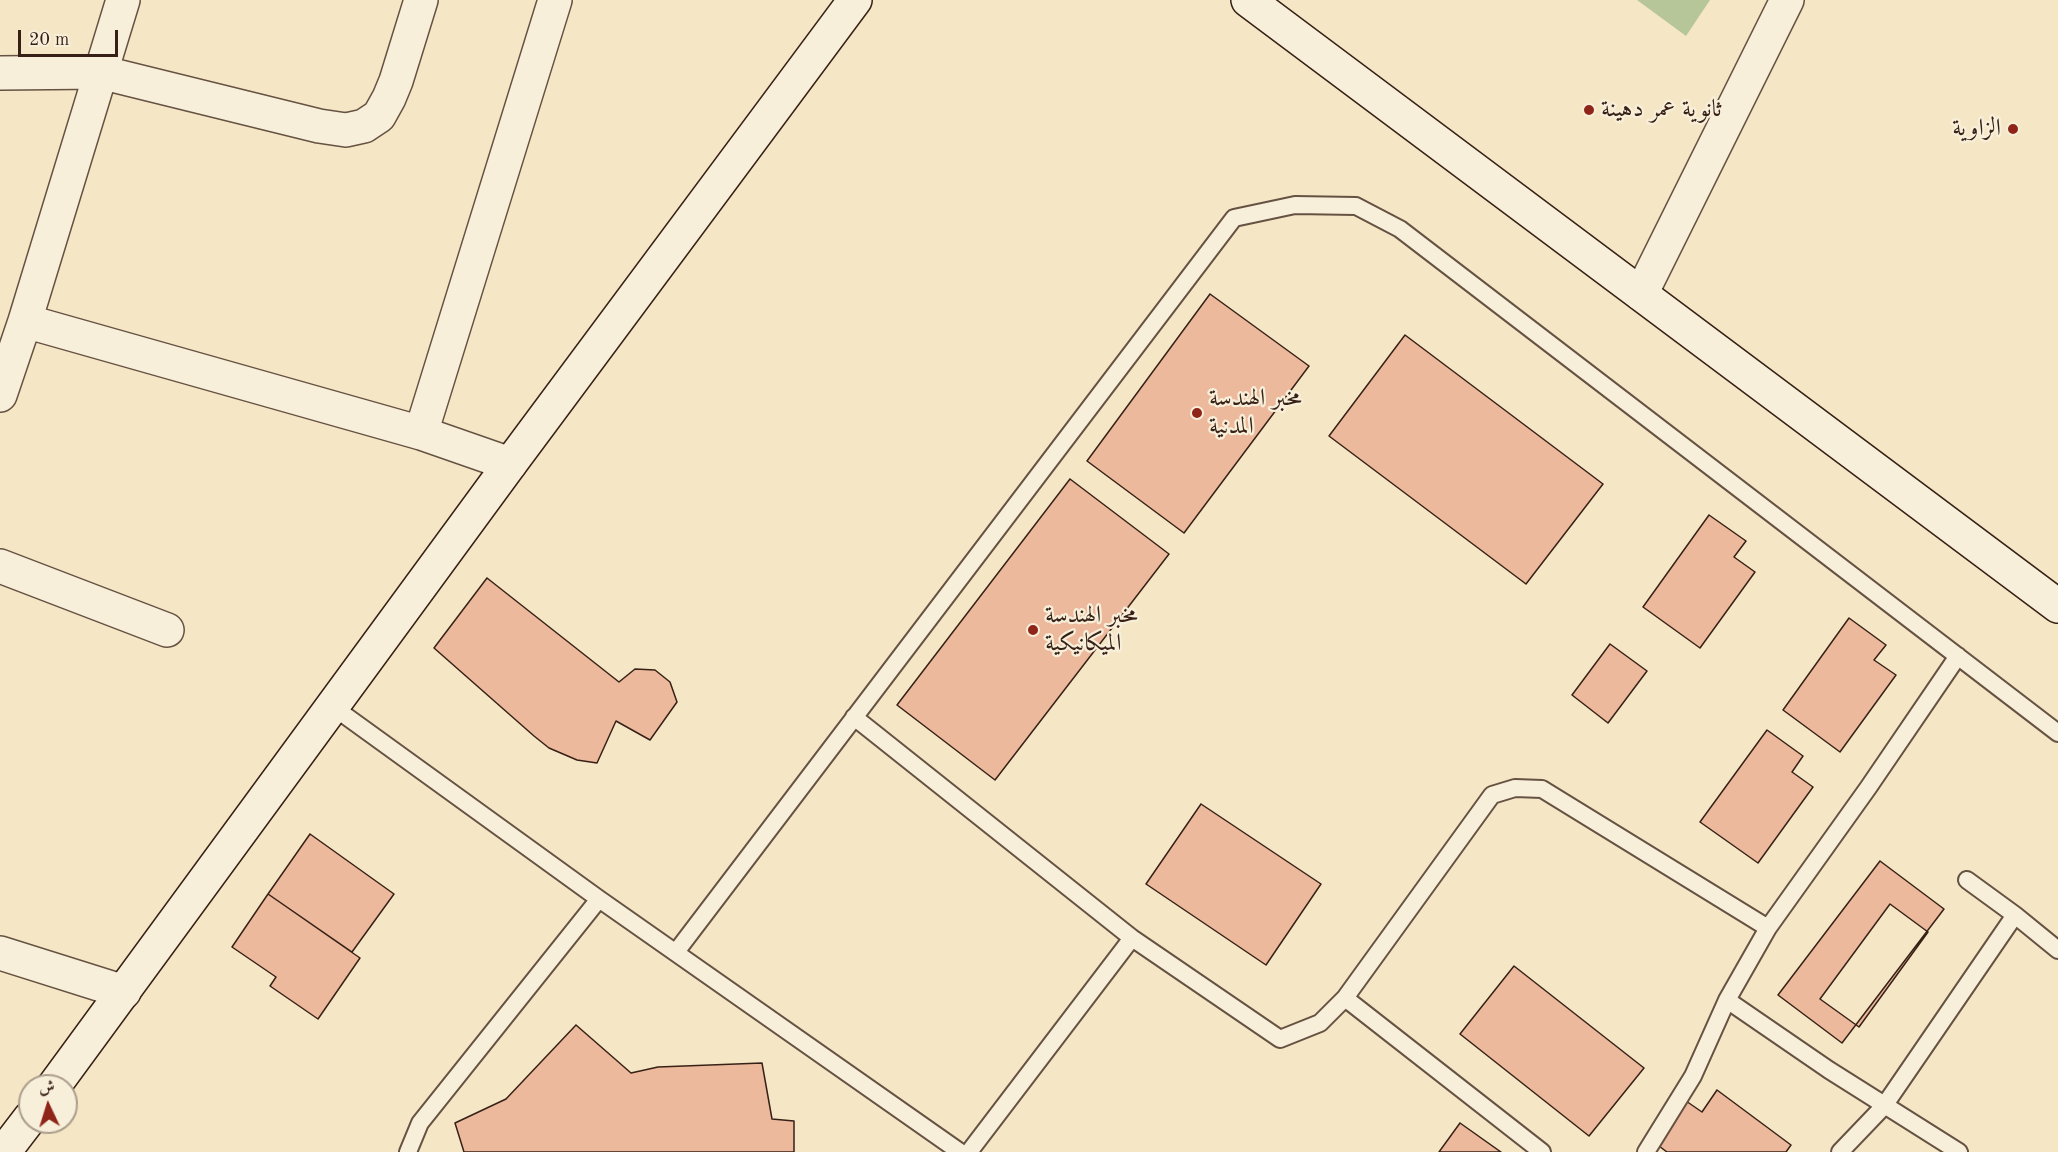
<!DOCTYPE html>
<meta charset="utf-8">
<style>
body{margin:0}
#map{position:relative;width:2058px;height:1152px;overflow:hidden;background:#f5e6c6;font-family:"Old Standard TT",Amiri,serif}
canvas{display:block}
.north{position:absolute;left:18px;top:1074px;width:60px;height:60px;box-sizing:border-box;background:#f8efda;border:2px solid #ab9d8c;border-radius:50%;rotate:356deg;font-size:16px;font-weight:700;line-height:24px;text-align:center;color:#372116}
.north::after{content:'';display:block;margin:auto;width:21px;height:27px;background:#8f2418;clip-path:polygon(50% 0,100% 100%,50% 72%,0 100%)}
.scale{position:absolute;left:18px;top:30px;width:100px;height:27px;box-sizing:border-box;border:3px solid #372116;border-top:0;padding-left:8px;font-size:18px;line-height:21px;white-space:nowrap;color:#372116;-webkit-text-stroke:4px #f8efda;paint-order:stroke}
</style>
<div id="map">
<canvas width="2058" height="1152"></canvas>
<div class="north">ش</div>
<div class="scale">20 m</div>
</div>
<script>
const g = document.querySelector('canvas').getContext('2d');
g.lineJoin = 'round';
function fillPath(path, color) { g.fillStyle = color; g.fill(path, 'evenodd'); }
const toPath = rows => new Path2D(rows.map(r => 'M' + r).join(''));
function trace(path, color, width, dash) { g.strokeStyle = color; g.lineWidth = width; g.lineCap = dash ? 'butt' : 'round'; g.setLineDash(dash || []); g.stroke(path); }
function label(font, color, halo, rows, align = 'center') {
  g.font = font + ' "Old Standard TT",Amiri,serif'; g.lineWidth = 4.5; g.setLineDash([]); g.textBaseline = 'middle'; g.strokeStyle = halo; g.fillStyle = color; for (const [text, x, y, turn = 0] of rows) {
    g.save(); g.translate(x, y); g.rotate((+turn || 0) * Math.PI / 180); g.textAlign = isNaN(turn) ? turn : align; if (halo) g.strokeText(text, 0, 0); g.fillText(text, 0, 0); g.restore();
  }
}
const green = toPath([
 [1637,0,1710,0,1686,36]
]);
const building = toPath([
 [1210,294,1309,366,1184,533,1087,461,1210,294],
 [1405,335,1603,484,1526,584,1329,436,1405,335],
 [1070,479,1169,554,995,780,897,705,1070,479],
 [1709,515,1746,541,1734,557,1755,572,1700,648,1643,607,1709,515],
 [487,578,619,682,635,669,655,670,670,682,677,702,650,740,616,721,597,763,577,760,549,748,534,736,434,648,487,578],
 [1849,618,1886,645,1874,660,1896,675,1840,752,1783,710,1849,618],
 [1610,644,1647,671,1608,723,1572,695,1610,644],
 [1767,730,1803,756,1792,772,1813,787,1758,863,1700,822,1767,730],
 [1201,804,1321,884,1266,965,1146,884,1201,804],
 [310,834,394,894,352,952,268,894,310,834],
 [1880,861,1944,909,1842,1043,1778,995,1880,861],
 [268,894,360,958,318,1019,270,986,276,977,232,947,268,894],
 [1890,904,1928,932,1859,1027,1820,999,1890,904],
 [1514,966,1644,1068,1589,1136,1460,1034,1514,966],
 [576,1025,631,1073,658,1067,762,1063,772,1119,794,1121,794,1152,464,1152,455,1123,506,1099,576,1025],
 [1717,1090,1791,1145,1786,1152,1667,1152,1655,1143,1686,1101,1702,1112,1717,1090],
 [1460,1123,1501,1152,1439,1152,1460,1123]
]);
const lane = toPath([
 [332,706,599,899,960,1152],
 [854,717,1132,938,1280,1039,1320,1023,1345,998,1492,795,1515,788,1542,789,1768,928],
 [1967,880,2015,915,2058,950],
 [676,952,1234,218,1295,205,1356,206,1400,229,2058,733],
 [1345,998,1542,1152],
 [1727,1000,1829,1070,1959,1152],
 [408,1152,420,1123,599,899],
 [969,1152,1132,938],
 [1646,1152,1693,1076,1727,1000,1768,928,1868,788,1958,656],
 [1840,1152,1884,1106,2015,915]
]);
const street = toPath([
 [0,73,100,72,319,126,346,130,364,126,379,116,389,98,396,81,421,0],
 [1641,294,1787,0],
 [25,321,421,433,510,464],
 [0,395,25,321,123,0],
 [421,433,555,0],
 [0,566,167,630],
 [0,953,124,992]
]);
const secondary = toPath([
 [1248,0,2058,606],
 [54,1086,510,464,855,0],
 [4,1152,30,1118]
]);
const markers = [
 [1589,110,6,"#8f2418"],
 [2013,129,6,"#8f2418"],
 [1197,413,6,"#8f2418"],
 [1033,630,6,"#8f2418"]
];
const poiNames = [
 ["ثانوية عمر دهينة",1601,110],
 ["الزاوية",2001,129,"right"],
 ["مخبر الهندسة",1209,399],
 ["المدنية",1209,427],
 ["مخبر الهندسة",1045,616],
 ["الميكانيكية",1045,644]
];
fillPath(green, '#b6c699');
fillPath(building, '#edb99c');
trace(building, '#372116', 1.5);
trace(lane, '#665242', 20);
trace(street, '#665242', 36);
trace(secondary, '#372116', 36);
trace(lane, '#f8efda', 16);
trace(street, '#f8efda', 33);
trace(secondary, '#f8efda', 33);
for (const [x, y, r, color] of markers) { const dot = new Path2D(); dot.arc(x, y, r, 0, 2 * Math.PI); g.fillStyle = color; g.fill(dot); trace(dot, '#f8efda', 2); }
label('24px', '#372116', '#f8efda', poiNames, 'left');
</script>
